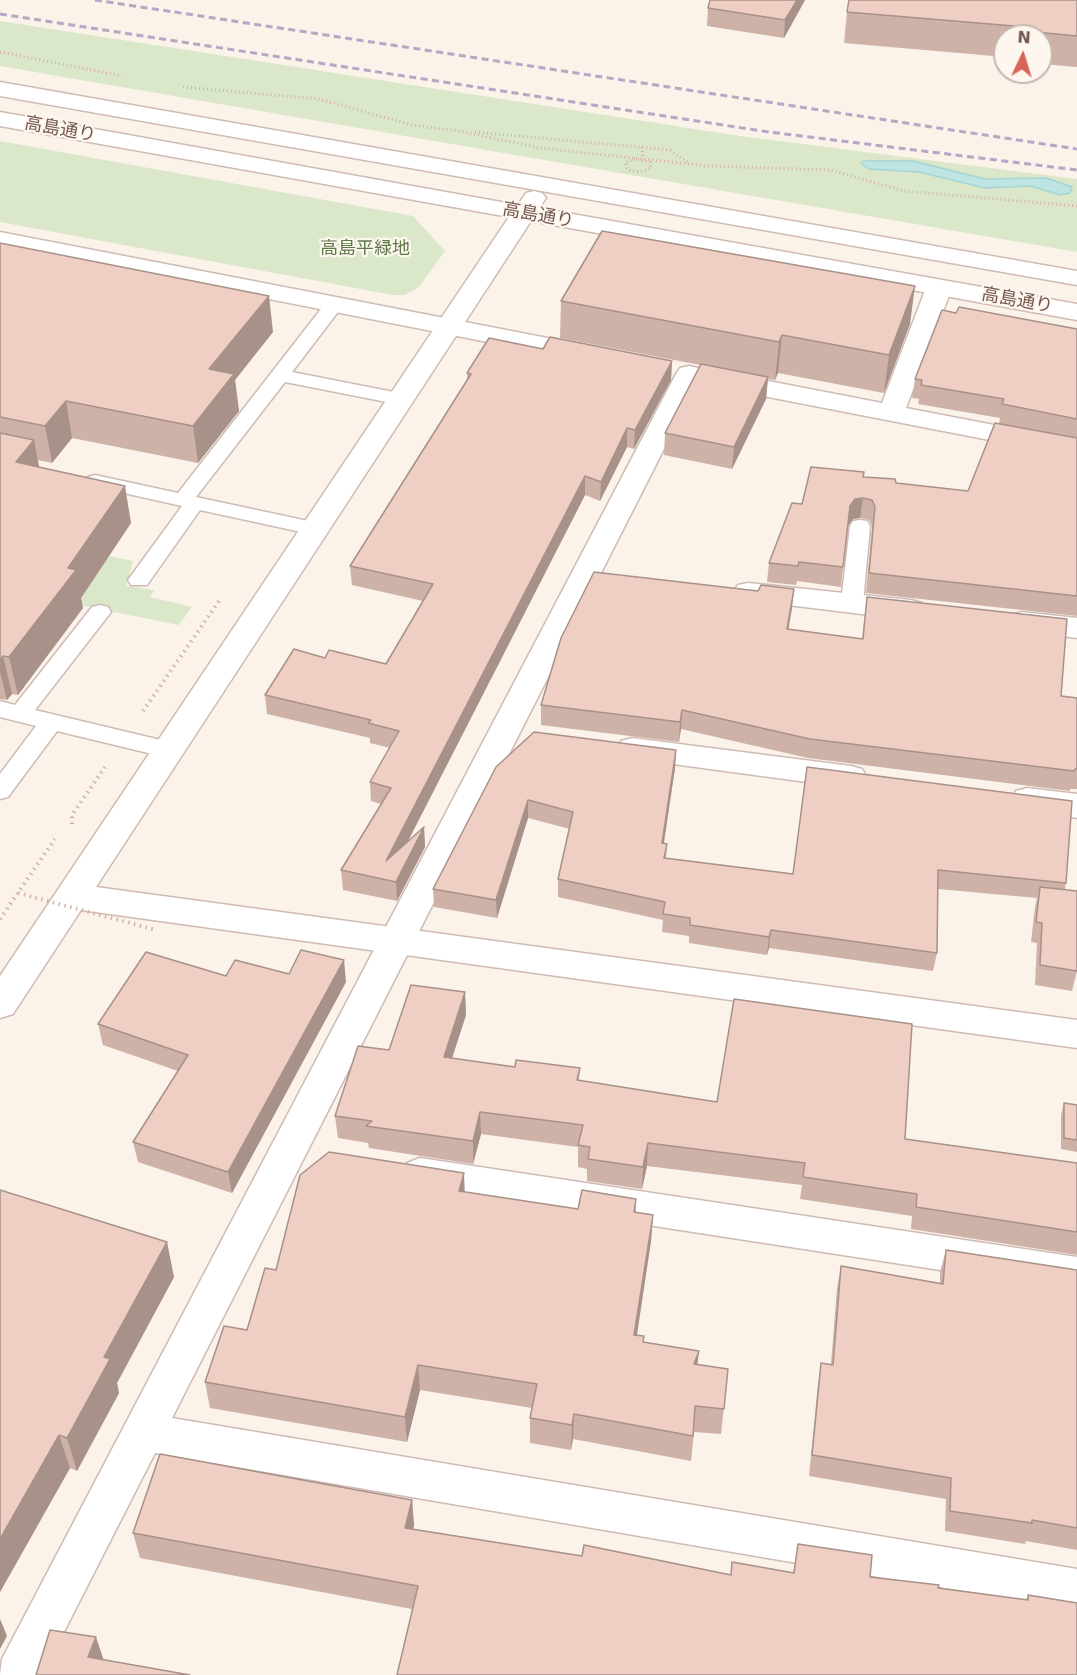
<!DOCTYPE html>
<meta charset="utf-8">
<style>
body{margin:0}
#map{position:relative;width:1077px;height:1675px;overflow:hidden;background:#fbf2ea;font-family:"DejaVu Sans",sans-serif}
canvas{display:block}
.north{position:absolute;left:993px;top:24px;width:60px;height:60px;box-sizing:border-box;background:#fef7f0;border:2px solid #c7b7b0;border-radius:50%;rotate:4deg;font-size:16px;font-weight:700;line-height:24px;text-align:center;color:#74574f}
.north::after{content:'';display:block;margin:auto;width:21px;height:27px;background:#db6459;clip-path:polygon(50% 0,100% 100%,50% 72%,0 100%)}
</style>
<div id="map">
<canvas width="1077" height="1675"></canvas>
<div class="north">N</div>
</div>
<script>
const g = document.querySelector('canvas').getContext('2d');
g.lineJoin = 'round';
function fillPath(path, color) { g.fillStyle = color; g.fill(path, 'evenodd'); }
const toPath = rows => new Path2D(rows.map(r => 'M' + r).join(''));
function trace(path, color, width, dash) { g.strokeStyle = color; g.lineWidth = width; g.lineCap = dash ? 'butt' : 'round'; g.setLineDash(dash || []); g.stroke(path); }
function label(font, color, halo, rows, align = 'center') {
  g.font = font + ' "DejaVu Sans","Noto Sans JP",sans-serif'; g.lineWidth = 4.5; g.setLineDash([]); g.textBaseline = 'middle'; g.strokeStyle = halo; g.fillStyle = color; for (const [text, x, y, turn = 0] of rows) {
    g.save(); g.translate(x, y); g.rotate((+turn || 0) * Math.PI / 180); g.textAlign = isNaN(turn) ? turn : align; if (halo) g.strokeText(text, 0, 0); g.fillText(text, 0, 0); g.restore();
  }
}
const green = toPath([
 [0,21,740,136,1077,179,1077,252,0,66],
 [0,141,413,216,445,251,418,288,404,295,393,295,0,222],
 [109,556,133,561,126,586,155,590,150,597,192,607,179,625,0,589]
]);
const water = toPath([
 [864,161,913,161,985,179,1046,178,1072,187,1070,193,1060,195,1031,186,985,188,919,172,869,169,863,165,861,163,864,161]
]);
const pathFar1 = toPath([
 [0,52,122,76],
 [183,87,319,99,412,125,459,131,540,148,708,166,831,170,904,191,1077,206],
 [475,132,670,150,690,164],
 [642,147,643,159],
 [634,159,650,162,651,168,641,172,628,170,625,163,634,159]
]);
const path = toPath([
 [143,711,219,601],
 [72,824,72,815,105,767],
 [0,919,55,839]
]);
const lane = toPath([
 [335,298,344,304,292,372,409,395,412,399,409,403,402,405,285,382,196,497,322,524,325,529,322,534,315,535,200,510,147,585,131,585,128,580,182,506,88,485,85,481,88,477,95,475,178,493,328,300,335,298],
 [860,520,867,521,870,526,863,603,860,608,852,610,844,608,841,603,850,526,853,521,860,520],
 [100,605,108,607,111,612,35,710,169,742,177,744,181,750,177,756,169,758,57,731,8,797,0,799,0,774,36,726,0,717,0,701,15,705,92,607,100,605]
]);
const street = toPath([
 [0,232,589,346,598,348,602,354,598,360,589,362,0,246,0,232],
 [939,280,948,283,952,288,906,408,1077,441,1077,457,722,388,713,386,709,380,713,374,722,372,882,403,926,288,930,283,939,280],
 [689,366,698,368,702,374,172,1418,1077,1569,1077,1611,155,1453,42,1675,0,1675,2,1659,676,374,680,368,689,366],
 [748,583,911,600,922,603,926,610,922,617,911,620,738,599,733,592,738,585,748,583],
 [1022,612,1077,618,1077,638,1011,629,1007,622,1011,615,1022,612],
 [632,738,851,766,862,769,867,777,862,785,851,788,621,757,616,749,621,741,632,738],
 [1027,788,1077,794,1077,818,1016,807,1011,799,1016,791,1027,788],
 [420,1158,1077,1257,1077,1291,420,1190,407,1185,401,1174,407,1163,420,1158]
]);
const secondary = toPath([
 [0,82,1077,271,1077,285,0,96,0,82],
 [0,112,518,205,526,193,534,191,542,193,546,198,539,208,1077,304,1077,320,531,221,96,887,1077,1020,1077,1048,81,910,13,1014,0,1018,0,976,509,217,0,126,0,112]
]);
const rail = toPath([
 [95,0,1077,149],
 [0,14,769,132,1077,170]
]);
const pathBridge = toPath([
 [18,893,156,930]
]);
const wall = toPath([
 [805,0,784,38,707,26,708,8],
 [1077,0,1077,67,1041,64,1041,36,1005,36,1005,57,844,43,847,12],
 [0,243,273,332,235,380,239,411,198,463,72,438,52,463,38,460,39,467,131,523,81,598,83,608,18,695,12,694,7,700,0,699],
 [561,301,910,324,884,393,778,373,775,380,768,379,766,399,732,469,664,455,665,433,700,365,560,338],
 [956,313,1077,329,1077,616,866,593,872,526,869,520,860,518,853,519,848,525,841,587,797,581,796,585,767,582,769,563,802,504,863,477,896,483,968,491,1050,433,999,424,1000,418,918,404,919,399,912,398,915,379],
 [543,349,672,361,671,380,634,449,627,447,600,501,585,495,407,843,424,827,425,847,397,901,343,890,341,870,381,804,371,801,370,782,390,748,370,743,370,738,267,714,265,695,325,658,386,664,423,601,352,585,350,566,467,380,467,373],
 [867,597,1061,696,1077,698,1077,789,1070,789,1070,791,808,758,681,729,679,742,541,725,541,705,792,608,788,629,862,639],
 [676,750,675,768,664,843,667,844,666,859,793,874,807,767,1066,883,1065,889,1077,971,1072,991,1035,985,1037,943,1031,942,1035,907,1037,898,938,889,937,953,933,971,769,948,767,955,689,943,689,936,662,932,663,920,558,897,558,879,570,829,528,818,497,918,434,907,433,889,496,767],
 [289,974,346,982,232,1193,138,1162,133,1142,178,1071,103,1045,98,1024,226,976],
 [465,992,466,1015,452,1058,515,1067,580,1068,579,1080,905,1139,1077,1163,1077,1255,911,1229,912,1216,800,1199,802,1185,647,1166,642,1189,587,1181,587,1169,578,1167,578,1147,481,1134,473,1164,369,1148,368,1143,338,1138,335,1116,389,1050],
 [1064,1103,1077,1105,1077,1152,1061,1149,1061,1115],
 [0,1190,174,1277,117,1383,119,1393,77,1471,70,1468,0,1592],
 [465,1192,578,1209,636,1199,636,1212,653,1215,651,1241,637,1335,644,1342,697,1365,728,1369,721,1434,694,1432,691,1461,573,1439,571,1450,530,1443,530,1418,532,1408,420,1390,407,1442,210,1408,205,1382,247,1330,276,1270],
 [946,1250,1077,1270,1077,1550,1026,1541,1025,1544,945,1531,946,1499,809,1476,818,1384,821,1363,831,1364,837,1288,841,1266,940,1283,940,1272],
 [412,1500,414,1525,413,1529,582,1556,731,1575,793,1573,798,1544,870,1577,1026,1600,1028,1595,1077,1603,412,1609,140,1558,133,1533]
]);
const shadedWall = toPath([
 [797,0,805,0,784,38,785,20],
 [915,286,910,324,884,393,889,355],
 [269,296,273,332,235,380,239,411,198,463,193,426,209,369],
 [782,335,778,373,775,380,779,342],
 [672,361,671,380,634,449,635,430],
 [768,377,766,399,732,469,734,447],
 [66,401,72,438,52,463,45,426],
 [627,428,627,447,600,501,601,482],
 [34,440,41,477,16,462],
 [585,476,585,495,388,880,386,861],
 [125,486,131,523,81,598,83,608,18,695,9,657,68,568],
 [863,498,860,518,853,519,848,526,850,506,855,499],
 [794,589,792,608,785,649,787,629],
 [3,656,12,694,7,700,0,672,0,660],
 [682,710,681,729,679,742,680,722],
 [676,750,675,768,661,861,662,843],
 [528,800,528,818,497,918,496,900],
 [424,827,425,847,397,901,396,882],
 [771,930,769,948,767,955,769,937],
 [344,960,346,982,232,1193,228,1172],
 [465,992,466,1015,445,1080,444,1057],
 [480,1112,481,1134,473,1164,473,1141],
 [648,1143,647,1166,642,1189,643,1167],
 [464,1173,465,1199,459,1191],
 [653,1215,651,1241,633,1360,634,1335],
 [167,1242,174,1277,117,1383,119,1393,77,1471,67,1438,104,1357],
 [699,1351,696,1377,694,1364],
 [418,1365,420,1390,407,1442,405,1417],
 [574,1414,573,1439,571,1450,572,1425],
 [59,1435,70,1468,0,1592,0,1539],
 [412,1500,414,1525,408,1553,405,1528],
 [0,1619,7,1636,0,1649],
 [96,1637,104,1661,88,1657]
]);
const building = toPath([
 [710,0,797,0,785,20,708,8,710,0],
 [849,0,1077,0,1077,36,1014,30,1014,26,847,12,849,0],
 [602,231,915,286,889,355,782,335,779,342,561,301,602,231],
 [0,243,269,296,209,369,234,374,193,426,66,401,45,426,0,417,0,243],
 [959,307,1077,329,1077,419,1002,404,1004,399,921,385,922,380,915,379,942,310,956,313,959,307],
 [550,337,672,361,635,430,627,428,601,482,585,476,386,861,424,827,396,882,341,870,391,788,370,782,399,731,368,723,371,720,265,695,294,649,325,658,329,650,386,664,433,584,350,566,471,374,467,373,489,338,543,349,550,337],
 [701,364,768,377,734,447,665,433,701,364],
 [995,423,1077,438,1077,596,869,573,875,507,872,500,863,498,855,499,850,506,843,567,799,562,798,566,769,563,792,503,802,504,811,467,864,472,863,477,895,479,896,483,968,491,995,423],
 [0,433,34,440,16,462,125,486,68,568,76,570,9,657,3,656,0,660,0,433],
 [594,572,758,591,761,585,794,589,787,629,863,639,867,597,1067,619,1061,696,1077,698,1077,769,1075,769,1074,771,810,739,682,710,680,722,541,705,561,638,594,572],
 [534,732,676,750,662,843,667,844,664,858,793,874,807,767,1072,801,1066,883,938,870,937,953,771,930,769,937,690,925,690,918,663,914,665,902,558,879,573,812,528,800,496,900,433,889,496,767,534,732],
 [1040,887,1077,891,1077,971,1040,965,1042,923,1036,922,1040,887],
 [301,950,344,960,228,1172,133,1142,188,1055,98,1024,146,952,226,976,235,960,289,974,301,950],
 [411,985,465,992,444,1057,515,1067,516,1060,580,1068,577,1080,717,1102,734,999,912,1024,905,1139,1077,1163,1077,1232,916,1207,917,1194,803,1177,805,1163,648,1143,643,1167,588,1159,590,1147,578,1145,583,1125,480,1112,473,1141,366,1126,372,1121,335,1116,358,1046,389,1050,411,985],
 [1064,1103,1077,1105,1077,1140,1064,1138,1064,1103],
 [329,1152,464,1173,459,1191,578,1209,582,1190,636,1199,634,1212,653,1215,634,1335,644,1336,643,1342,699,1351,694,1364,728,1369,724,1409,695,1406,693,1436,574,1414,572,1425,530,1418,537,1384,418,1365,405,1417,205,1382,224,1326,247,1330,265,1268,276,1270,300,1175,329,1152],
 [0,1190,167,1242,104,1357,110,1359,67,1438,59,1435,0,1539,0,1190],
 [946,1250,1077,1270,1077,1528,1032,1520,1032,1523,950,1511,951,1478,812,1455,821,1363,833,1365,841,1266,943,1284,946,1250],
 [160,1454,412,1500,405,1528,582,1556,584,1545,731,1575,732,1562,794,1573,798,1544,872,1555,870,1577,939,1585,938,1588,1028,1600,1028,1595,1077,1603,1077,1675,397,1675,418,1586,133,1533,160,1454],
 [50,1630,96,1637,88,1657,190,1675,36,1675,50,1630]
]);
const farStreetnames = [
 ["高島通り",60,130,10],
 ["高島通り",538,216,10],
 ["高島通り",1017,301,10]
];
const farParknames = [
 ["高島平緑地",365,249]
];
fillPath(green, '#dae8c9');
fillPath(water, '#bfe4e4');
trace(water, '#a6d4d5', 1.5);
trace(lane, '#cfbbb3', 3);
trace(street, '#cfbbb3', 3);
trace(secondary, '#d1bab1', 3);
trace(pathFar1, '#d4b2a6', 3, [1, 3]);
trace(path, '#d4b2a6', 4, [1.5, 4.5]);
fillPath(lane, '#fff');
fillPath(street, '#fff');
fillPath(secondary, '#fff');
trace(rail, '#b4a8c5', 3, [7, 4.5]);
trace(pathBridge, '#d4b2a6', 4, [1.5, 4.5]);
fillPath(wall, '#ceb2a8');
fillPath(shadedWall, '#a79188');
fillPath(building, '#efcfc3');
trace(building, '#a79188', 1.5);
label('18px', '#74574f', '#fef7f0', farStreetnames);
label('18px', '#5d7947', '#fef7f0', farParknames);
</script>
